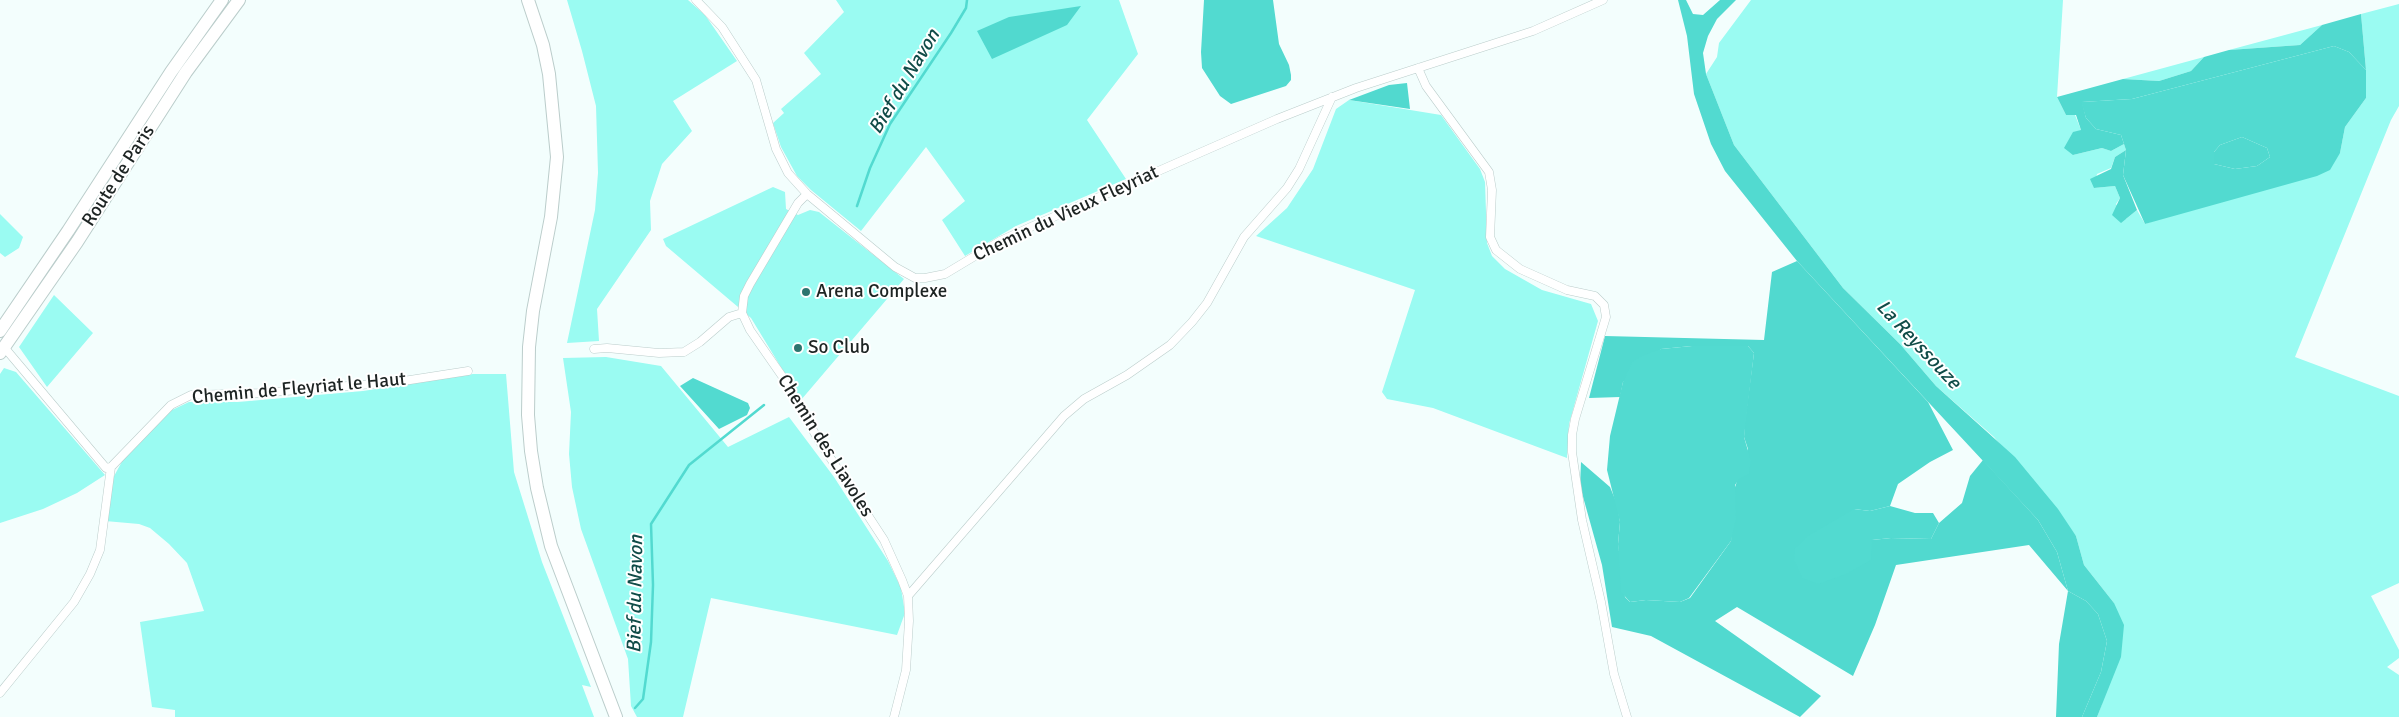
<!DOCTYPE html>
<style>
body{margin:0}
canvas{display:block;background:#f3fefd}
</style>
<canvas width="2399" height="717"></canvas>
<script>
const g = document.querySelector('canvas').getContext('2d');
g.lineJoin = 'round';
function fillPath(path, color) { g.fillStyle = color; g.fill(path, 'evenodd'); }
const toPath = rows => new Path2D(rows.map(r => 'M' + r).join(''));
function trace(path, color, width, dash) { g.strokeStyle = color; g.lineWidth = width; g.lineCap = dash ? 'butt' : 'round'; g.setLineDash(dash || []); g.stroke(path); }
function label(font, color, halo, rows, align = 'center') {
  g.font = font + ' Signika,sans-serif'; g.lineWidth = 4; g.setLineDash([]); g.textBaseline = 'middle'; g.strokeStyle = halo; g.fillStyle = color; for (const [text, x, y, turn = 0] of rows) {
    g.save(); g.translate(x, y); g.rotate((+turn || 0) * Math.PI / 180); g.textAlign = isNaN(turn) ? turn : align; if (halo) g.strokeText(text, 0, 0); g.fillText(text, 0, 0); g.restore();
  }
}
const green = toPath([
 [567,0,688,0,705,15,737,61,673,101,692,131,662,164,650,201,651,230,597,309,599,341,567,343,595,210,598,173,596,106,582,51],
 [836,0,1119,0,1138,54,1087,120,1126,179,1016,226,965,256,942,220,965,201,926,147,861,231,811,190,797,176,781,147,773,123,784,113,781,109,821,74,804,53,844,12],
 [1751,0,2063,0,2057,97,2066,115,2075,115,2081,130,2073,155,2102,148,2111,151,2124,144,2126,150,2115,157,2111,168,2097,174,2094,188,2115,186,2120,198,2116,204,2126,219,2137,210,2145,224,2340,153,2345,127,2366,98,2366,70,2361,14,2399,4,2399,106,2391,120,2295,357,2399,396,2399,583,2371,596,2399,650,2399,658,2387,667,2399,675,2399,717,2097,717,2102,704,2114,603,2084,565,2076,536,1994,437,1936,386,1900,344,1843,288,1734,145,1706,74,1717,57,1719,43],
 [2322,25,2300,45,2229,50],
 [2204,57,2191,71,2159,81,2123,79],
 [1349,100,1441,115,1480,169,1485,182,1487,243,1492,256,1505,269,1542,290,1591,304,1598,321,1569,424,1567,458,1433,408,1387,399,1382,392,1415,290,1256,236,1287,208,1313,169,1336,109],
 [773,187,785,192,786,209,798,215,810,210,819,212,904,279,801,400,751,318,666,246,663,239],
 [0,214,23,237,19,248,5,257,0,253],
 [54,295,93,333,47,387,19,347],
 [606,357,661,366,728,447,789,417,834,477,888,561,901,588,905,613,897,635,711,598,683,717,637,717,631,706,628,659,581,529,572,487,569,454,571,412,563,358],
 [4,368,16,372,105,475,77,493,43,509,0,523,0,374],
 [473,374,506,374,514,472,542,562,591,687,582,685,594,717,175,717,175,710,152,707,140,622,204,611,187,563,169,544,150,528,139,524,105,521,113,478,125,456,170,411,189,402,238,402,363,391]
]);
const forest = toPath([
 [1081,6,1067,25,992,59,977,31,1009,17],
 [2361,14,2366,70,2349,52,2334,46,2132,99,2082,102,2086,118,2096,129,2121,135,2124,144,2111,151,2102,148,2073,155,2064,148,2073,132,2081,130,2076,115,2066,115,2057,97,2123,79,2159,81,2191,71,2204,57,2229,50,2300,45,2322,25],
 [1407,83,1410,109,1349,100,1389,85],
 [2242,137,2267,148,2270,157,2257,166,2235,169,2214,164,2214,152,2220,145],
 [2126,150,2123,175,2137,210,2121,223,2112,215,2120,198,2115,186,2094,188,2090,179,2111,169,2115,157],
 [1797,261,1928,402,1953,450,1930,462,1898,484,1890,506,1870,511,1854,509,1872,540,1891,538,1931,539,1939,523,1962,503,1970,476,1983,460,2038,520,2057,552,2068,591,2086,601,2098,614,2107,641,2101,672,2082,717,2056,717,2059,644,2068,591,2029,545,1896,565,1875,625,1853,676,1737,607,1715,621,1821,696,1800,717,1651,636,1612,627,1602,565,1580,486,1581,462,1610,487,1617,504,1620,522,1618,544,1625,597,1630,602,1646,600,1680,602,1690,598,1731,541,1734,490,1748,449,1744,437,1745,422,1754,353,1748,346,1692,346,1661,349,1623,382,1620,397,1589,398,1605,336,1764,340,1772,272]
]);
const water = toPath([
 [1204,0,1273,0,1279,44,1289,65,1291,75,1291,80,1286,86,1231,104,1220,96,1202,68,1201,52],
 [1678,0,1686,0,1693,14,1703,15,1720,0,1736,0,1717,19,1708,36,1703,53,1706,74,1734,145,1843,288,1900,344,1936,386,2015,457,2058,509,2076,536,2084,565,2114,603,2124,625,2121,657,2097,717,2082,717,2101,672,2107,641,2098,614,2086,601,2068,591,2057,552,2038,520,1797,261,1725,171,1711,144,1694,94,1687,36],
 [2334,46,2349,52,2366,70,2366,98,2345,127,2340,153,2330,170,2317,176,2145,224,2123,175,2126,150,2121,135,2096,129,2086,118,2081,102,2132,99],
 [2242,137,2267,148,2270,157,2257,166,2235,169,2214,164,2214,152,2220,145],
 [1692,346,1748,346,1754,353,1744,437,1751,461,1749,474,1740,478,1735,485,1736,519,1731,541,1689,598,1680,602,1646,600,1630,602,1621,592,1618,544,1620,522,1607,470,1610,436,1623,382,1632,362,1642,356,1661,349],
 [693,378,748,403,750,408,747,415,719,429,680,386],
 [1890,506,1915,513,1933,513,1939,523,1931,539,1891,538,1872,540,1871,560,1846,574,1818,584,1802,578,1794,560,1795,548,1808,536,1854,509,1870,511]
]);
const stream = toPath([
 [857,206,870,168,890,124,951,33,966,8,967,0],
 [635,708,643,699,651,642,653,585,651,524,689,465,764,405]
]);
const minor = toPath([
 [696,0,722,27,756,80,776,149,788,173,807,194,895,267,915,278,925,278,945,274,1000,241,1033,226,1277,119,1356,88,1533,31,1603,0],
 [1418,68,1426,86,1489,172,1492,190,1490,237,1496,250,1520,269,1567,290,1595,296,1604,305,1606,317,1575,419,1572,435,1572,452,1582,520,1601,602,1614,674,1627,717],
 [807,194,798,203,750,284,744,296,742,313,750,330,782,376,818,439,884,540,902,580,908,596,909,621,906,670,894,717],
 [4,347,106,468,111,467,171,405,191,395,261,393,397,382,468,371],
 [594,349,607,348,659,353,684,352,700,342,729,317,742,313],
 [908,596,1064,416,1084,399,1127,375,1170,345,1192,322,1207,303,1244,237,1287,188,1299,169,1332,97],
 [0,693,74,602,90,574,100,550,111,467]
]);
const primary = toPath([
 [528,0,543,45,549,74,557,157,551,217,533,311,529,347,528,415,531,451,537,488,551,546,616,717],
 [0,331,68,231,171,72,222,0],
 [0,353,77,242,186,72,239,0]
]);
const markers = [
 [806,292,5,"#2c756f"],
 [798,348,5,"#2c756f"]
];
const streetNames = [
 ["Route de Paris",119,176,-57],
 ["Chemin du Vieux Fleyriat",1066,214,-25],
 ["Chemin de Fleyriat le Haut",299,389,-5],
 ["Chemin des Liavoles",825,446,58]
];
const poiNames = [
 ["Arena Complexe",816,292],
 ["So Club",808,348]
];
const waterNames = [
 ["Bief du Navon",905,82,-59],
 ["La Reyssouze",1918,345,47],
 ["Bief du Navon",636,594,-89]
];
fillPath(green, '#9afbf2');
fillPath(forest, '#51d9cf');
fillPath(water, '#52dad0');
trace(stream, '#52dad0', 2.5);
trace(minor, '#bbcdcb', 9);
trace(primary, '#bbcdcb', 14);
trace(minor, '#fff', 8);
trace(primary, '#fff', 12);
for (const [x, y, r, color] of markers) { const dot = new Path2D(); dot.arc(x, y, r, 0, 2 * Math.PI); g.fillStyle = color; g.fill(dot); trace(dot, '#fff', 2); }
label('19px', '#1d2423', '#fff', streetNames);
label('19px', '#1d2423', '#fff', poiNames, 'left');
label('italic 20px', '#104c48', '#fff', waterNames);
</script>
